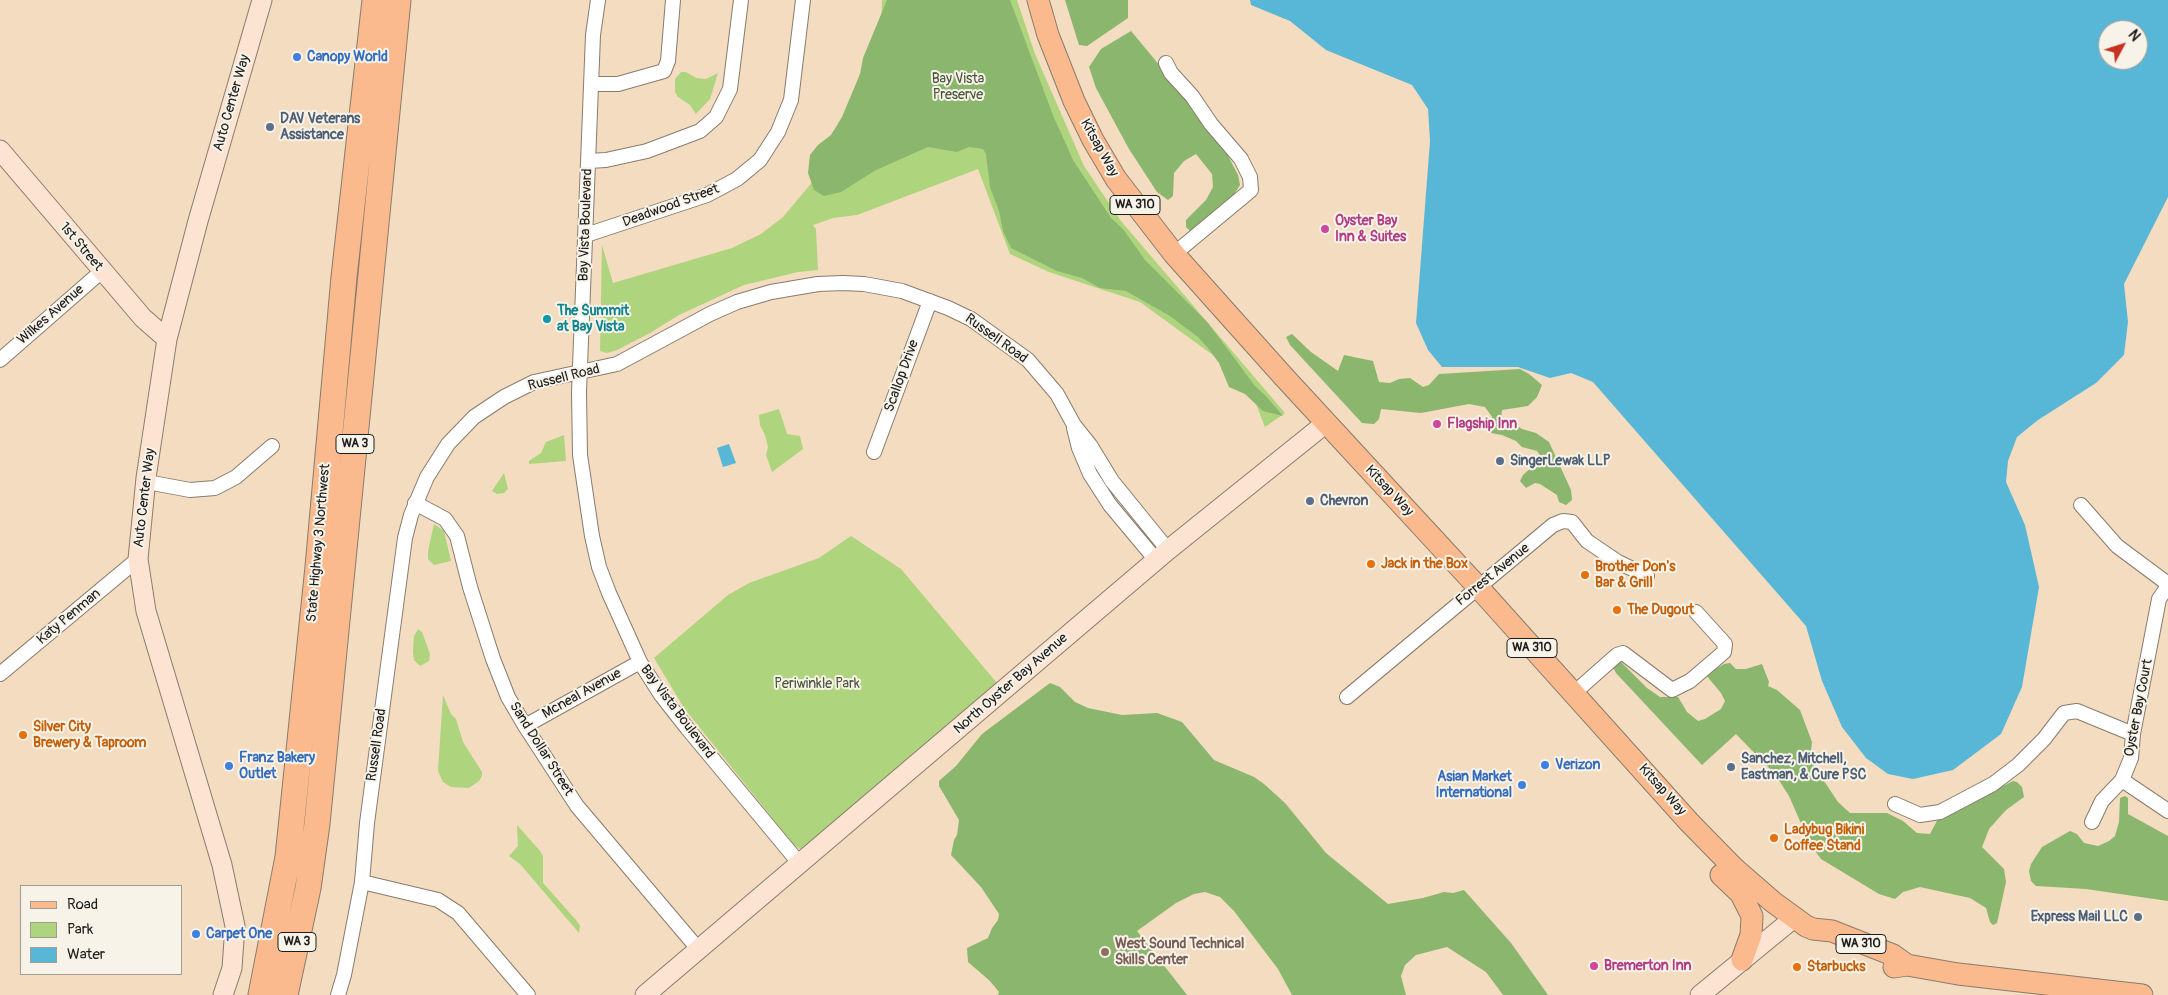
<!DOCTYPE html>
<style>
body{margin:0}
#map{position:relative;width:2168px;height:995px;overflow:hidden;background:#f3dcbf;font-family:Pangolin,sans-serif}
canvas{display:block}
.legend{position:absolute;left:20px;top:885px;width:162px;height:90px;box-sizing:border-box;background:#f7f3e8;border:1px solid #9f9d96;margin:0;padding:6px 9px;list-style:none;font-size:15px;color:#1c1c1c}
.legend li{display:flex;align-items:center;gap:10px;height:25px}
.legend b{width:25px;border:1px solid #9f9d96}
.north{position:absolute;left:2098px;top:20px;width:50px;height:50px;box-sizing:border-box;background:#f7f3e8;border:1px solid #9f9d96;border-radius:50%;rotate:50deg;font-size:14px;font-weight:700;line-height:20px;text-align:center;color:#1c1c1c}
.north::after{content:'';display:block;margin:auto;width:18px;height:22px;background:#c8321e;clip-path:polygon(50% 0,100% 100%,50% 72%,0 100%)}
</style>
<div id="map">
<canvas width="2168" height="995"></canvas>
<ul class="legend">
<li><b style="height:6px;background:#fbba8d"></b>Road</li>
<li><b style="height:14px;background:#aed47e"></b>Park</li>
<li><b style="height:14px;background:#58b7d6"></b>Water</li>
</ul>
<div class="north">N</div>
</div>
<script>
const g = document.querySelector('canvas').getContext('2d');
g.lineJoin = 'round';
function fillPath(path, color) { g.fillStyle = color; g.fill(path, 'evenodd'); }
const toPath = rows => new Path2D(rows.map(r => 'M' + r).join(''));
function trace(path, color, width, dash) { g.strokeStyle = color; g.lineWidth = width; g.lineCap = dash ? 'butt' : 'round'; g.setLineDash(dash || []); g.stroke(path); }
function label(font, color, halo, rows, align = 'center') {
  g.font = font + ' Pangolin,sans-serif'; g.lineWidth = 4; g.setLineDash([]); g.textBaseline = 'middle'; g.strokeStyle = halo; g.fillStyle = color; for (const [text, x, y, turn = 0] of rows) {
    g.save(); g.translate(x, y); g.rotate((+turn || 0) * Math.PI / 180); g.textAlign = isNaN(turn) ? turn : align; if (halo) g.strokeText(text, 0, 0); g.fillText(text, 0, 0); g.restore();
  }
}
const green = toPath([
 [882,0,1017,0,1035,54,1084,166,1121,221,1285,413,1265,427,1251,391,1232,369,1140,302,1049,272,1010,254,978,169,857,215,833,218,813,225,816,229,818,270,798,272,744,285,679,315,650,333,617,350,607,353,600,351,602,245,613,283,732,248,761,234,783,217,825,167,880,58],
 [681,72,686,72,696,78,706,79,718,73,710,99,696,114,690,105,678,97,675,92,675,79],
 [779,409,787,434,800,436,803,449,772,472,766,455,768,447,765,435,760,425,759,415],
 [564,435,566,461,529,464,529,461,541,453,546,442],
 [504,473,508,489,504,493,497,494,492,491],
 [434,524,444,531,451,561,434,565,428,559,428,551],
 [851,536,901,569,997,683,812,846,800,849,794,845,684,708,654,658,728,595,749,583,819,558],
 [418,629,422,632,430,654,429,661,420,666,414,660,413,652,414,636],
 [443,695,451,714,456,719,463,742,482,772,482,776,479,781,469,788,451,787,443,782,438,771],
 [517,825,540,851,543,856,543,883,576,920,580,926,579,933,520,864,509,856,518,846]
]);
const forest = toPath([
 [887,0,1010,0,1054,118,1066,144,1073,160,1111,218,1123,229,1145,260,1208,323,1255,386,1265,395,1283,416,1263,411,1245,394,1229,387,1219,363,1208,348,1198,337,1170,316,1126,291,1100,288,1082,278,1057,271,1011,248,1003,231,999,211,990,187,986,154,983,149,969,147,957,152,928,147,876,170,841,192,824,196,814,190,808,173,810,155,818,145,831,135,842,117,860,74,863,58],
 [1065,0,1128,0,1128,18,1087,46,1079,45],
 [1131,31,1195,108,1203,123,1226,152,1238,175,1240,185,1231,199,1191,232,1186,227,1186,220,1206,200,1213,187,1212,174,1196,154,1184,161,1174,173,1173,196,1168,200,1157,192,1129,149,1096,88,1089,67,1101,49],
 [1292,334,1311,352,1338,371,1344,355,1373,361,1379,382,1390,383,1399,379,1410,378,1423,387,1429,385,1439,374,1520,369,1529,374,1542,385,1537,397,1528,406,1502,410,1501,418,1511,421,1522,429,1536,433,1549,442,1571,490,1572,500,1566,505,1559,502,1557,495,1540,484,1535,483,1526,488,1520,481,1523,475,1542,458,1537,451,1522,447,1516,441,1502,435,1491,433,1487,430,1492,417,1485,407,1469,404,1421,413,1381,409,1379,419,1374,424,1362,423,1290,345,1286,337],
 [1620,661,1647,688,1660,697,1678,697,1687,712,1698,721,1705,719,1721,709,1725,701,1721,693,1706,675,1724,664,1730,663,1736,669,1746,669,1762,664,1769,682,1768,686,1777,690,1800,710,1812,742,1810,760,1838,802,1850,813,1887,813,1903,821,1917,833,1930,834,1939,817,1984,796,2013,781,2017,782,2022,787,2024,797,2006,810,1989,829,1982,847,2004,869,2006,882,1997,923,1993,925,1990,922,1986,908,1970,898,1920,887,1903,892,1895,899,1879,894,1821,859,1810,844,1789,796,1775,774,1736,734,1702,765,1616,673,1613,667],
 [1050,683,1060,687,1075,702,1088,708,1122,715,1157,713,1182,722,1214,760,1254,777,1264,784,1285,803,1326,853,1388,904,1423,898,1444,892,1453,893,1464,890,1511,943,1548,995,1503,995,1486,972,1447,947,1416,955,1405,965,1401,976,1406,995,1292,995,1278,969,1234,911,1220,897,1205,892,1194,894,1176,903,1137,931,1187,995,998,995,999,992,990,981,968,962,967,948,988,938,992,928,998,920,999,914,981,887,951,855,954,840,957,835,959,820,939,786,939,781,956,766,982,734],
 [2125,796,2128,798,2128,814,2168,836,2168,901,2086,889,2036,886,2031,881,2029,871,2031,864,2042,847,2070,831,2077,834,2084,843,2098,846,2109,841,2115,836,2119,822,2120,798]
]);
const water = toPath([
 [1250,0,2168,0,2168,197,2124,284,2128,322,2124,355,2096,383,2038,420,2017,437,2008,461,2006,482,2025,525,2039,587,2022,687,2001,734,1953,770,1913,779,1888,774,1866,758,1842,727,1822,681,1806,626,1593,382,1571,373,1550,378,1518,367,1442,367,1428,350,1416,323,1430,141,1428,109,1412,85,1326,50,1290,21,1251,5],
 [2108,30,2138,30,2138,60,2108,60],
 [729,444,736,463,723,467,717,448]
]);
const street = toPath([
 [598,0,593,35,579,392,580,455,592,536,599,567,609,593,640,662,661,695,687,728,800,864],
 [1166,63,1171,73,1192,96,1211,124,1241,159,1250,177,1251,190,1174,254],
 [592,84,618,84,664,71,668,61,673,0],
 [589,161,606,160,647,151,700,131,716,117,730,89,741,0],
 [586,235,707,195,737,179,760,160,778,132,791,100,803,0],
 [0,360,102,271],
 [1074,428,1079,448,1090,474,1110,505,1156,560],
 [874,452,930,301],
 [147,482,190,490,215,488,236,477,272,446],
 [415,503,445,519,457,536,470,587,493,659,508,697,525,726,577,806,699,950],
 [2081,505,2117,546,2168,584],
 [0,674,138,559],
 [1574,693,1617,655,1623,653,1672,690,1690,681,1724,652,1725,644,1696,612],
 [1347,697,1553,525,1563,521,1572,522,1587,541,1618,562,1647,576],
 [525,726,640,662],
 [2122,780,2168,811],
 [1895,804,1920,815,1940,812,1993,784,2018,765,2044,739,2064,713,2077,711,2133,734],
 [2092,822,2102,801,2122,780,2131,758,2133,734,2159,599,2168,586],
 [362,882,438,900,458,913,528,995],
 [338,995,344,975,362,882,367,823,405,538,411,515,427,477,448,444,474,417,504,397,534,382,617,364,710,314,737,302,771,292,818,284,843,283,864,284,902,291,948,308,971,319,1028,360,1057,394,1074,425,1090,445,1112,481,1168,550]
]);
const secondary = toPath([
 [0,150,143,318,167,339],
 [223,995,232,968,235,926,222,865,146,611,138,559,146,478,167,339,198,221,262,0],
 [645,995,1168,550,1326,423],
 [1700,995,1794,918]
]);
const primary = toPath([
 [1038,0,1048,35,1074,101,1093,140,1116,179,1174,254,1284,377,1478,587,1689,822,1735,869,1773,902,1806,926,1813,929,1832,931,1893,955,1907,965],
 [1721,875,1741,894,1752,916,1751,935,1742,960],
 [1894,967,1907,965,1958,974,2142,995]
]);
const highway = toPath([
 [261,995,288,857,318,567,344,277,375,0],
 [285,995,308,888,317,824,398,0]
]);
const markers = [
 [297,57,5,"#3f7fe0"],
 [270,127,5,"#5c6f8a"],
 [1325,229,5,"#d1479c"],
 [547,319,5,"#0f9aa8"],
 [1437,424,5,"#d1479c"],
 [1500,461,5,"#5c6f8a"],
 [1310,501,5,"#5c6f8a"],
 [1371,564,5,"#e8710a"],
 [1585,575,5,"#e8710a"],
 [1617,610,5,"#e8710a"],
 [23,735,5,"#e8710a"],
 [1545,765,5,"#3f7fe0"],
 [229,766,5,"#3f7fe0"],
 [1731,767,5,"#5c6f8a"],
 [1522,785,5,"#3f7fe0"],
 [1774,838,5,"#e8710a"],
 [2138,917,5,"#5c6f8a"],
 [196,934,5,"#3f7fe0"],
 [1105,952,5,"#8d6e63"],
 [1594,966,5,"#d1479c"],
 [1797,967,5,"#e8710a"]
];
const shields = [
 [1135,205,50],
 [355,444,38],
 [1532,648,50],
 [297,942,38],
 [1861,944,50]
];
const shieldNames = [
 ["WA 310",1135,205],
 ["WA 3",355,444],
 ["WA 310",1532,648],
 ["WA 3",297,942],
 ["WA 310",1861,944]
];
const shopNames = [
 ["Canopy World",307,57],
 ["Franz Bakery",239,758],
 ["Outlet",239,774],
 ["Verizon",1555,765],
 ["Asian Market",1512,777,"right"],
 ["International",1512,793,"right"],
 ["Carpet One",206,934]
];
const parkNames = [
 ["Bay Vista",958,79],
 ["Preserve",958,95],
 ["Periwinkle Park",817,684]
];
const streetNames = [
 ["Auto Center Way",232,103,-74],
 ["Kitsap Way",1099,148,61],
 ["Deadwood Street",671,206,-20],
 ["Bay Vista Boulevard",586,225,-88],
 ["1st Street",81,247,50],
 ["Wilkes Avenue",51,315,-41],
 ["Russell Road",996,339,36],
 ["Scallop Drive",902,376,-70],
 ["Russell Road",564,378,-14],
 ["Kitsap Way",1389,491,47],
 ["Auto Center Way",145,498,-83],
 ["State Highway 3 Northwest",319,543,-85],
 ["Forrest Avenue",1493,575,-39],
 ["Katy Penman",69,617,-40],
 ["North Oyster Bay Avenue",1011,684,-41],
 ["Mcneal Avenue",582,694,-29],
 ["Oyster Bay Court",2139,708,-79],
 ["Bay Vista Boulevard",677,712,53],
 ["Russell Road",377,745,-82],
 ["Sand Dollar Street",541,749,58],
 ["Kitsap Way",1662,790,48]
];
const serviceNames = [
 ["DAV Veterans",280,119],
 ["Assistance",280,135],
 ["SingerLewak LLP",1510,461],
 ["Chevron",1320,501],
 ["Sanchez, Mitchell,",1741,759],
 ["Eastman, & Cure PSC",1741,775],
 ["Express Mail LLC",2128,917,"right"]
];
const hotelNames = [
 ["Oyster Bay",1335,221],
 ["Inn & Suites",1335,237],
 ["Flagship Inn",1447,424],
 ["Bremerton Inn",1604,966]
];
const cultureNames = [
 ["The Summit",557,311],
 ["at Bay Vista",557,327]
];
const foodNames = [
 ["Jack in the Box",1381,564],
 ["Brother Don's",1595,567],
 ["Bar & Grill",1595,583],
 ["The Dugout",1627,610],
 ["Silver City",33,727],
 ["Brewery & Taproom",33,743],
 ["Ladybug Bikini",1784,830],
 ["Coffee Stand",1784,846],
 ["Starbucks",1807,967]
];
const educationNames = [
 ["West Sound Technical",1115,944],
 ["Skills Center",1115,960]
];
fillPath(green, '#aed47e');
fillPath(forest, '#8ab66d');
fillPath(water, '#58b7d6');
trace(street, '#887c6e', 16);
trace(secondary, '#887c6e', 21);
trace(primary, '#887c6e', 23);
trace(highway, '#887c6e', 27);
trace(street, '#fff', 14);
trace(secondary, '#fde3d1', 19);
trace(primary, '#fbba8d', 21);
trace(highway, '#fbba8d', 25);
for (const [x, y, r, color] of markers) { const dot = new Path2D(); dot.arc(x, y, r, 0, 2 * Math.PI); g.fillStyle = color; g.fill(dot); trace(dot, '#f7f3e8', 2); }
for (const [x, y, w] of shields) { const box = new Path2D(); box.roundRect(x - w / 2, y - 9.5, w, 19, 4); g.fillStyle = '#f7f3e8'; g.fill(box); trace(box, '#1c1c1c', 1); }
label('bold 12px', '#1c1c1c', null, shieldNames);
label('bold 14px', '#366cbe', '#f7f3e8', shopNames, 'left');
label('14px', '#485339', '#f7f3e8', parkNames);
label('14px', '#1c1c1c', '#f7f3e8', streetNames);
label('bold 14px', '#4e5e75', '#f7f3e8', serviceNames, 'left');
label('bold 14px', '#b23c85', '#f7f3e8', hotelNames, 'left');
label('bold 14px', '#0d838f', '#f7f3e8', cultureNames, 'left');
label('bold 14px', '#c56008', '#f7f3e8', foodNames, 'left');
label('bold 14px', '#785e54', '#f7f3e8', educationNames, 'left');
</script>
